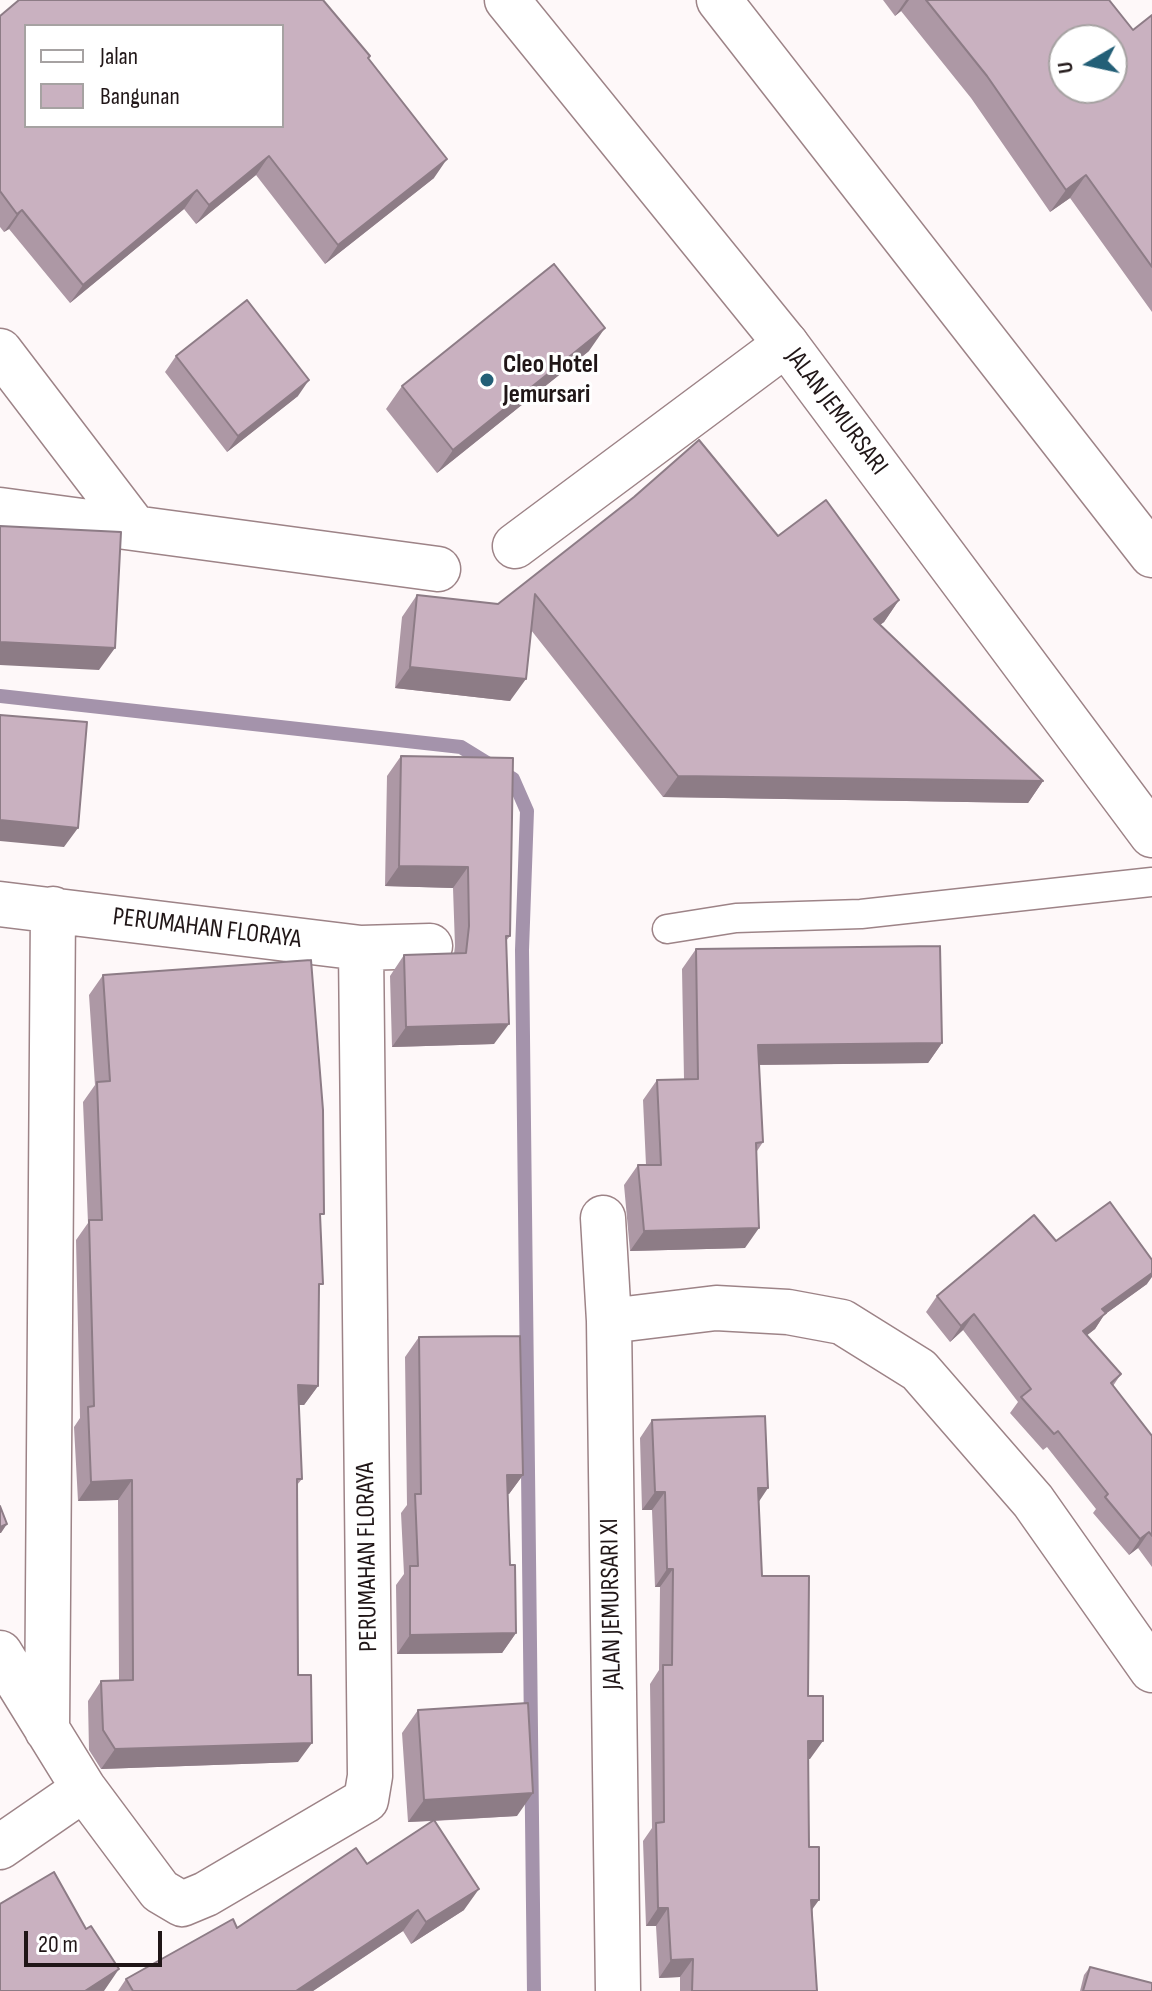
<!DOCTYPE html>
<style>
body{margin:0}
#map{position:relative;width:1152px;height:1991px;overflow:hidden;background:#fef8f9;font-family:"Sofia Sans Condensed",sans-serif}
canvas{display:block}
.legend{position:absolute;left:24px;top:24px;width:260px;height:104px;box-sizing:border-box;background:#fff;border:2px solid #a6a2a2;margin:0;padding:10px 14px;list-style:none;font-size:24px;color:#201617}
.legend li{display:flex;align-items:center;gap:16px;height:40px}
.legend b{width:40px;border:2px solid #a6a2a2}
.north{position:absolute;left:1048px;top:24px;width:80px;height:80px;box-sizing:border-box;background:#fff;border:2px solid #a6a2a2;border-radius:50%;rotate:261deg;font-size:22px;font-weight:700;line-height:32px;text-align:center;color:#201617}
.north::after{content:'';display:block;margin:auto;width:28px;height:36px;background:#235f77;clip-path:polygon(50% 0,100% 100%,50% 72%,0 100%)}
.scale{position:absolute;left:24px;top:1931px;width:138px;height:36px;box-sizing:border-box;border:4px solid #201617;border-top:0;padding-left:10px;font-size:24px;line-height:28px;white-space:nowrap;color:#201617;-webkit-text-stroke:6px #fff;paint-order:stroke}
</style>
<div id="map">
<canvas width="1152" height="1991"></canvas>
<ul class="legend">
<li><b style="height:10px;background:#fff"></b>Jalan</li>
<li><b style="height:22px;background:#c9b1c0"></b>Bangunan</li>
</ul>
<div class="north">U</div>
<div class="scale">20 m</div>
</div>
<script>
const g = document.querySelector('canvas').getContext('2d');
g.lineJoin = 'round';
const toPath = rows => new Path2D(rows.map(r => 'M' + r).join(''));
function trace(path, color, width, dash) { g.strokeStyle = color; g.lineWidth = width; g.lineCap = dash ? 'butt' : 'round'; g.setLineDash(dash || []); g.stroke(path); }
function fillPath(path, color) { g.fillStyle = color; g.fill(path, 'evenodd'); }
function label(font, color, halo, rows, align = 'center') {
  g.font = font + ' "Sofia Sans Condensed",sans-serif'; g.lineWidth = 6; g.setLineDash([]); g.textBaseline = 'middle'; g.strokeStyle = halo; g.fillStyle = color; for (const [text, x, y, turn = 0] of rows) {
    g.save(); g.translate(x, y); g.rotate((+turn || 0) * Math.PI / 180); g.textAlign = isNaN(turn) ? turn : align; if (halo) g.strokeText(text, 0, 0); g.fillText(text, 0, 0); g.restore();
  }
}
const stream = toPath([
 [0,696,461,747,513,779,527,811,522,950,534,1991]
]);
const lane = toPath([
 [667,929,736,918,861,914,1152,882]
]);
const street = toPath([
 [0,351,135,528],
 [0,510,438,569],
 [515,546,786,344],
 [0,904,361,948,430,946],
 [603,1218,609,1321,618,1991],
 [609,1321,716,1308,788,1312,842,1322,919,1370,1033,1501,1152,1670],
 [0,1653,84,1789,160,1891,182,1904,206,1894,366,1800,370,1776,361,948],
 [47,1730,53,909],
 [0,1847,84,1789]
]);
const primary = toPath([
 [507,0,786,344,1152,835],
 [719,0,1152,555]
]);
const wall = toPath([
 [883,0,1109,0,1133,30,1152,15,1152,312,1070,198,1050,212,971,98,901,11,895,16],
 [0,16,370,56,368,59,434,178,325,264,256,175,196,224,184,209,70,303,9,229,4,232,0,227],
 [589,351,437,473,386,409,402,386],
 [176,356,298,396,227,452,165,372],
 [778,536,899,600,884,622,880,625,1043,781,1028,803,663,797,531,630,510,701,395,688,402,617,417,595,498,604],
 [401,756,510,936,506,941,494,1044,392,1047,390,976,404,955,454,954,455,946,453,888,385,886,387,776],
 [696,949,942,1043,928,1063,759,1065,763,1142,757,1151,745,1248,630,1251,624,1185,638,1165,646,1165,643,1100,657,1080,684,1079,682,969],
 [103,975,320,1219,318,1386,304,1405,299,1405,302,1479,297,1485,298,1762,101,1769,89,1750,88,1701,101,1681,119,1680,118,1500,78,1501,74,1427,80,1418,76,1240,88,1223,83,1102,95,1085,89,995],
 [1056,1241,1147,1284,1104,1315,1095,1329,1087,1335,1121,1374,1113,1386,1152,1436,1152,1567,1138,1548,1129,1555,1093,1513,1096,1509,1047,1447,1043,1450,1010,1413,1018,1402,963,1330,950,1342,926,1312,937,1296],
 [419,1337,523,1475,509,1494,508,1494,510,1565,516,1633,502,1653,397,1654,396,1585,404,1574,401,1513,407,1505,405,1357],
 [652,1420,759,1501,762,1576,808,1696,810,1759,808,1759,809,1847,817,1991,680,1991,680,1977,659,1978,656,1926,646,1926,643,1841,652,1828,650,1684,659,1670,660,1587,655,1587,652,1510,642,1510,640,1438],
 [418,1710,517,1816,434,1821,464,1910,411,1944,403,1931,313,1991,118,1991,126,1979,237,1928,367,1864,432,1821,408,1822,402,1733],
 [1090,1967,1152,1991,1080,1991,1084,1975]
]);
const shadedWall = toPath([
 [906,0,909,0,901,11,895,16],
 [269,156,256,175,196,224,209,205],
 [447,159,434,178,325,264,338,245],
 [1086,175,1070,198,1050,212,1066,190],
 [197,190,184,209,70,303,83,285],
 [22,210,9,229,4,232,17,214],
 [605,328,589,351,437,473,453,450],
 [309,380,298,396,227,452,238,436],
 [899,600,884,622,859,640,874,619],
 [0,642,115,648,99,670,0,665],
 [410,667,526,679,510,701,395,688],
 [678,776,1043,781,1028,803,663,797],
 [0,820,78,828,64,847,0,841],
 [399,866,468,867,453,888,385,886],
 [509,1024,494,1044,392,1047,406,1027],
 [942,1043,928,1063,744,1065,758,1045],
 [759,1228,745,1248,630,1251,644,1231],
 [1152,1273,1152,1277,1147,1284,1104,1315,1095,1329,1072,1347,1083,1331,1102,1309],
 [974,1314,963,1330,950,1342,961,1326],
 [298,1385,318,1386,304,1405,285,1405],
 [507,1475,523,1475,509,1494,493,1494],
 [132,1480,118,1500,78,1501,91,1482],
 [758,1488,768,1488,756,1506],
 [655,1492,665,1492,652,1510,642,1510],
 [7,1524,1,1533,0,1533,0,1527],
 [1149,1532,1138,1548,1129,1555,1140,1539],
 [667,1569,673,1569,660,1587,655,1587],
 [516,1633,502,1653,397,1654,410,1635],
 [808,1741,823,1741,810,1759,795,1759],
 [312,1743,298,1762,101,1769,115,1749],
 [533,1793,517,1816,408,1822,424,1800],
 [479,1889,464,1910,411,1944,426,1922],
 [811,1900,819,1900,806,1918],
 [658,1908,668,1908,656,1926,646,1926],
 [418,1910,403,1931,313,1991,296,1991],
 [693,1959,680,1977,659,1978,671,1960],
 [119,1969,104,1991,85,1991]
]);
const building = toPath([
 [19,0,323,0,370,56,368,58,447,159,338,245,269,156,209,205,197,190,83,285,22,210,17,214,0,191,0,16,19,0],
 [26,26,282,26,282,126,26,126,26,26],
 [926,0,1109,0,1133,30,1152,15,1152,267,1086,175,1066,190,987,76,926,0],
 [1064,40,1112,40,1112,88,1064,88,1064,40],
 [554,264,605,328,453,450,402,386,554,264],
 [247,300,309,380,238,436,176,356,247,300],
 [699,440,778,536,826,500,899,600,874,619,1043,781,678,776,535,594,526,679,410,667,417,595,498,604,634,497,699,440],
 [0,526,121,532,115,648,0,642,0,526],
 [0,715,87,722,78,828,0,820,0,715],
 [401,756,513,758,510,936,506,936,509,1024,406,1027,404,955,466,953,469,926,468,867,399,866,401,756],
 [940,946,942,1043,758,1045,763,1142,756,1143,759,1228,644,1231,638,1165,661,1165,657,1080,698,1079,696,949,940,946],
 [311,960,323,1110,324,1214,320,1214,323,1284,319,1284,318,1386,298,1385,302,1479,297,1479,298,1675,311,1675,312,1743,115,1749,103,1730,101,1681,133,1680,132,1480,91,1482,88,1407,94,1406,89,1220,102,1220,97,1082,110,1081,103,975,311,960],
 [1110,1202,1152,1260,1152,1273,1102,1309,1106,1313,1083,1331,1121,1374,1111,1383,1152,1436,1152,1536,1149,1532,1140,1539,1105,1497,1108,1494,1058,1431,1054,1434,1021,1397,1031,1389,974,1314,961,1326,937,1296,1034,1215,1056,1241,1110,1202],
 [520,1336,523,1475,507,1475,510,1565,515,1565,516,1633,410,1635,410,1566,418,1566,415,1494,421,1494,419,1337,520,1336],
 [765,1416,768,1488,758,1488,762,1576,809,1576,808,1696,823,1696,823,1741,808,1741,809,1847,819,1847,819,1900,811,1900,817,1991,692,1991,693,1959,671,1960,668,1908,658,1908,656,1823,664,1822,663,1665,672,1665,673,1569,667,1569,665,1492,655,1492,652,1420,765,1416],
 [0,1506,7,1524,0,1527,0,1506],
 [528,1703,533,1793,424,1800,418,1710,528,1703],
 [434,1820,479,1889,426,1922,418,1910,296,1991,133,1991,126,1979,233,1919,237,1928,356,1848,367,1864,434,1820],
 [54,1872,86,1929,91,1926,119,1969,85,1991,0,1991,0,1904,54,1872],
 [1090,1967,1152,1983,1152,1991,1083,1991,1090,1967]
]);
const markers = [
 [487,380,8,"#235f77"]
];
const poiNames = [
 ["Cleo Hotel",503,365],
 ["Jemursari",503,395]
];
const streetNames = [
 ["JALAN JEMURSARI",836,412,53],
 ["PERUMAHAN FLORAYA",207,929,7],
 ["PERUMAHAN FLORAYA",368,1557,-91],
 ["JALAN JEMURSARI XI",612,1604,-91]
];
trace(stream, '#a493ab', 14);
trace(lane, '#9d8387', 31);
trace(street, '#9d8387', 47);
trace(primary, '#9d8387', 47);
trace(lane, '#fff', 28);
trace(street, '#fff', 44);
trace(primary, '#fff', 44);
fillPath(wall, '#ad98a5');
fillPath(shadedWall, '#8d7c86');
fillPath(building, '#c9b1c0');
trace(building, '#8d7c86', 2);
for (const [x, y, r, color] of markers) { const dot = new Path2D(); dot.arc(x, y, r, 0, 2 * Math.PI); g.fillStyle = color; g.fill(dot); trace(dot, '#fff', 3); }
label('bold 26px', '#201617', '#fff', poiNames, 'left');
label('26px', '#201617', '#fff', streetNames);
</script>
